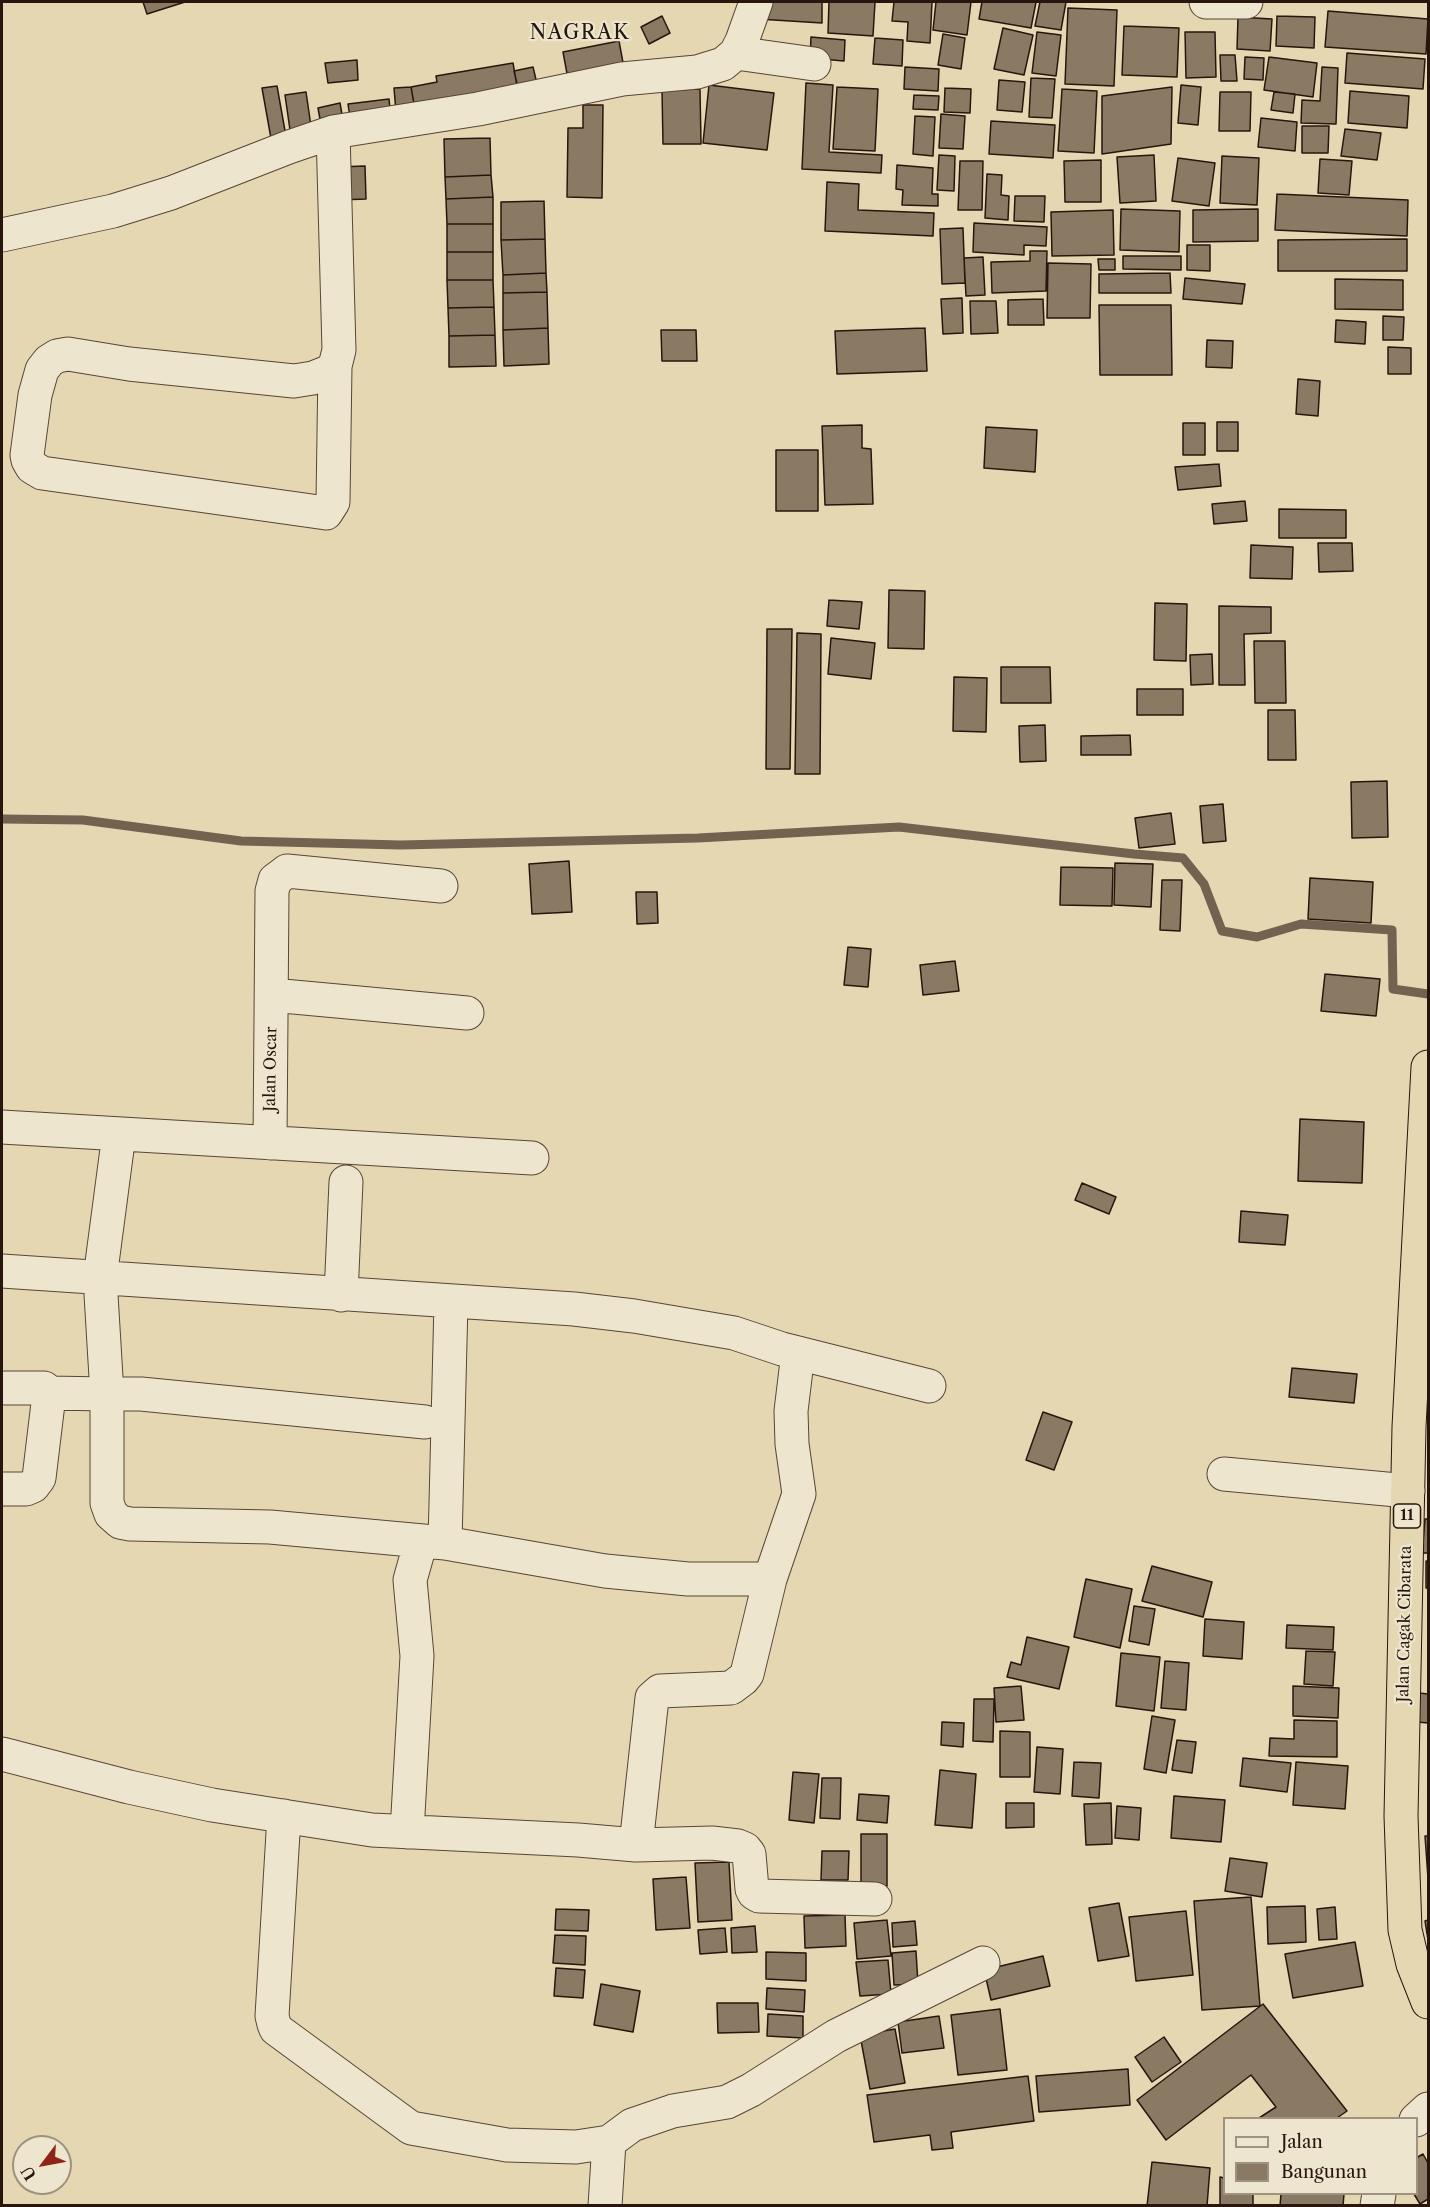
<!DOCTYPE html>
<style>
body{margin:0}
#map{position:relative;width:1430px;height:2207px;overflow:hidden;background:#e4d7b2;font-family:"Libre Caslon Text",serif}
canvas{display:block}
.frame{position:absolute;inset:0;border:3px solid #28160e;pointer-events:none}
.legend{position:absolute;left:1223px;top:2117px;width:195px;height:78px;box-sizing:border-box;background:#ede5cd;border:2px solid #9e9281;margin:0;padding:8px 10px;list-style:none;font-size:18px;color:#28160e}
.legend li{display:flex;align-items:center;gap:12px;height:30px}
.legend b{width:30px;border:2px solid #9e9281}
.north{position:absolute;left:12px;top:2135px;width:60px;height:60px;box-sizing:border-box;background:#ede5cd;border:2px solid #9e9281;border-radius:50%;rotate:238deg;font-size:16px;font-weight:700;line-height:24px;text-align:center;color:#28160e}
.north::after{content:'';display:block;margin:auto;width:21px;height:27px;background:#8f2418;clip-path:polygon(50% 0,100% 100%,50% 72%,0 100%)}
</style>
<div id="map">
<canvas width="1430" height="2207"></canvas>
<div class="frame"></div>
<ul class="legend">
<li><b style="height:8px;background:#ede5cd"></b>Jalan</li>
<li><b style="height:16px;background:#8a7a63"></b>Bangunan</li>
</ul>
<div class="north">U</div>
</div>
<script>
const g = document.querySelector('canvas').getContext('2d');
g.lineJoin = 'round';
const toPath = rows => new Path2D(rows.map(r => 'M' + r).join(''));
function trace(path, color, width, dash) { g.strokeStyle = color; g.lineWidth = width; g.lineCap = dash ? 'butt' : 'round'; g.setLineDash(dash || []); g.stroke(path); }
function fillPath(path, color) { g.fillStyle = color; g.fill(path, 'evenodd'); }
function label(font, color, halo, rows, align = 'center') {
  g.font = font + ' "Libre Caslon Text",serif'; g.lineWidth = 4.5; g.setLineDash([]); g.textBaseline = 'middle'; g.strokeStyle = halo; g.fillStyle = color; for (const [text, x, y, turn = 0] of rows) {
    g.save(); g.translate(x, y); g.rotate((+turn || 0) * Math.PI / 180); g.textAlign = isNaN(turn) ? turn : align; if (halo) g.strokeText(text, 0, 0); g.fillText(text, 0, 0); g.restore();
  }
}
const stream = toPath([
 [2,819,83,820,241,841,401,845,698,838,899,827,1134,854,1183,858,1204,884,1222,931,1257,937,1301,924,1392,930,1393,989,1428,994]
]);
const building = toPath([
 [143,2,185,2,147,14,143,2],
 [762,2,822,2,822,23,758,19,762,2],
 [829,2,875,2,873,36,828,33,829,2],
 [894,2,932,2,930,43,907,41,908,22,892,21,894,2],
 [936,2,971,2,967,35,933,30,936,2],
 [982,2,1036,2,1031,28,979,19,982,2],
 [1040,2,1066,2,1061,30,1035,26,1040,2],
 [1068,8,1117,10,1114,86,1065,84,1068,8],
 [1328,11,1428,19,1426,54,1325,47,1328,11],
 [662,16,670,33,649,44,641,27,662,16],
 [1277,16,1315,17,1314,48,1276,46,1277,16],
 [1238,17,1272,19,1270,51,1237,49,1238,17],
 [1124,26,1179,28,1177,77,1122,75,1124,26],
 [1003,28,1033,35,1024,75,994,69,1003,28],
 [1037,32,1061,35,1056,76,1032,73,1037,32],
 [1185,32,1215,32,1216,77,1186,78,1185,32],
 [943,34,965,38,961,69,938,65,943,34],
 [811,37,845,40,844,61,810,58,811,37],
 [875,38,903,40,902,66,873,64,875,38],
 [619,41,624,68,568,79,563,52,619,41],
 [1347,53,1425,59,1423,89,1345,83,1347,53],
 [1220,55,1235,55,1237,81,1221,81,1220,55],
 [1245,57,1264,58,1263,80,1244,79,1245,57],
 [1269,57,1317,63,1313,97,1264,90,1269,57],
 [357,60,358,80,328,83,325,63,357,60],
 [513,63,517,86,414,104,411,87,437,82,436,76,513,63],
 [533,67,538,88,519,92,514,71,533,67],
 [905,67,939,69,938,91,904,89,905,67],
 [1322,67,1338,68,1336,124,1301,123,1302,100,1320,101,1322,67],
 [1031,78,1055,79,1052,118,1029,117,1031,78],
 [999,80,1025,82,1022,112,997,110,999,80],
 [806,83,833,85,829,152,882,155,881,173,802,169,806,83],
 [709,85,774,93,767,150,703,143,709,85],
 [1181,85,1201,87,1198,125,1178,123,1181,85],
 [277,86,287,142,272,144,262,88,277,86],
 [411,87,414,104,396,112,394,88,411,87],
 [837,87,878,89,875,151,833,149,837,87],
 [1172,87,1171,144,1102,154,1102,96,1172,87],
 [945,88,971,89,970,113,944,112,945,88],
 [700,89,701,144,663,144,662,90,700,89],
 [1062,89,1097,91,1094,153,1058,151,1062,89],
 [1350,91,1409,96,1407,128,1348,123,1350,91],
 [306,92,312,133,291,137,285,95,306,92],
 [1220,92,1251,92,1250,131,1219,131,1220,92],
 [1274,92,1295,94,1293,113,1271,110,1274,92],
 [914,95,939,96,938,110,913,109,914,95],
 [389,99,391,119,351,124,348,104,389,99],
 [340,103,344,126,322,130,318,108,340,103],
 [583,105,603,105,602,198,567,197,568,128,583,128,583,105],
 [941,114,965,116,963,149,939,148,941,114],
 [915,116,935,117,933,156,913,154,915,116],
 [1261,118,1297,122,1295,151,1258,147,1261,118],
 [991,121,1055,125,1053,158,989,154,991,121],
 [1302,126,1329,126,1328,153,1302,153,1302,126],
 [1345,129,1381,133,1377,160,1341,156,1345,129],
 [490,138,491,175,445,177,444,139,490,138],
 [939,155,955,156,954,191,937,190,939,155],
 [1154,155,1156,201,1120,203,1117,157,1154,155],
 [1222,156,1259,158,1257,205,1220,203,1222,156],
 [1178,158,1215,163,1209,206,1172,201,1178,158],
 [1320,159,1352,161,1349,195,1318,193,1320,159],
 [1101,160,1101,202,1065,202,1064,161,1101,160],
 [960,161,983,161,982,210,958,210,960,161],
 [897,165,933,168,932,194,938,194,938,206,902,205,903,190,896,189,897,165],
 [365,166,366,199,339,200,337,167,365,166],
 [987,174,1002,175,1001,195,1009,196,1008,220,985,218,987,174],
 [491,175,493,197,446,199,445,177,491,175],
 [827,182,859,184,858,210,934,213,933,236,825,231,827,182],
 [1277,194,1408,200,1407,236,1275,230,1277,194],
 [1015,196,1045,196,1044,222,1014,221,1015,196],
 [493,197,493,224,447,224,446,199,493,197],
 [544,201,545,239,501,240,501,202,544,201],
 [1121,209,1180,211,1179,252,1120,250,1121,209],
 [1258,209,1258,241,1193,242,1193,210,1258,209],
 [1113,210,1114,255,1052,256,1051,212,1113,210],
 [974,223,1047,227,1046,246,1024,245,1024,255,973,252,974,223],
 [447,224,493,224,493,252,447,252,447,224],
 [963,228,965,283,942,284,940,229,963,228],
 [545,239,546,273,503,275,501,240,545,239],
 [1407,239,1407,271,1278,271,1278,240,1407,239],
 [1187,245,1210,245,1210,271,1187,270,1187,245],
 [1030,251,1047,251,1046,291,992,293,991,262,1030,261,1030,251],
 [447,252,493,252,493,280,447,280,447,252],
 [1123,256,1181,256,1181,270,1123,269,1123,256],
 [983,257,985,295,966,296,964,258,983,257],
 [1098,259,1115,259,1115,270,1099,270,1098,259],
 [1048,263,1091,264,1090,318,1047,318,1048,263],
 [546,273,547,292,503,293,503,275,546,273],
 [1170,273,1171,293,1099,293,1099,274,1170,273],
 [1185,278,1245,284,1242,304,1183,299,1185,278],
 [1335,279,1403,280,1403,310,1335,309,1335,279],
 [447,280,493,280,494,307,448,308,447,280],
 [547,292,548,328,503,330,503,293,547,292],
 [962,298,963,333,943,334,941,299,962,298],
 [1043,299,1044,325,1008,325,1008,300,1043,299],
 [970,301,996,301,998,333,971,334,970,301],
 [1099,305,1171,305,1172,375,1100,375,1099,305],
 [494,307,495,335,449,336,448,308,494,307],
 [1383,316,1404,317,1403,340,1383,340,1383,316],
 [1336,320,1366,322,1365,344,1335,342,1336,320],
 [548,328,549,364,504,366,503,330,548,328],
 [925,328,927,371,837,374,835,331,925,328],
 [661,330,696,330,697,361,662,361,661,330],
 [495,335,496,366,449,367,449,336,495,335],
 [1207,340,1233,341,1232,368,1206,367,1207,340],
 [1388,347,1411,348,1411,374,1388,374,1388,347],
 [1298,379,1320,381,1318,416,1296,414,1298,379],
 [1217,422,1238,422,1238,451,1217,451,1217,422],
 [1183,423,1205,423,1205,455,1183,455,1183,423],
 [862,425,862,448,871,449,873,504,825,505,822,426,862,425],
 [986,427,1037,430,1035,472,984,468,986,427],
 [776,450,818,450,818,511,776,511,776,450],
 [1219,464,1221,486,1178,490,1175,467,1219,464],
 [1245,501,1247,521,1214,524,1212,504,1245,501],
 [1279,509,1346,510,1346,538,1279,538,1279,509],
 [1318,543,1352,543,1353,571,1319,572,1318,543],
 [1251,545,1293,547,1292,579,1250,578,1251,545],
 [889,590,925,591,924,649,888,648,889,590],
 [829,600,862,602,859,629,827,626,829,600],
 [1155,603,1187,604,1186,661,1154,660,1155,603],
 [1219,606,1271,607,1271,633,1244,634,1245,685,1219,685,1219,606],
 [767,629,792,629,790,769,766,769,767,629],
 [797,633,821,634,820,774,795,774,797,633],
 [831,638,875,643,871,679,828,674,831,638],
 [1254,641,1285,641,1286,703,1255,703,1254,641],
 [1212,654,1213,684,1191,685,1190,655,1212,654],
 [1001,667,1050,667,1051,703,1001,703,1001,667],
 [954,677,987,678,986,732,953,731,954,677],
 [1137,689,1183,689,1183,715,1137,715,1137,689],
 [1268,710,1295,710,1296,760,1268,760,1268,710],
 [1045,725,1046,761,1020,762,1019,726,1045,725],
 [1130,735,1131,755,1081,755,1081,736,1130,735],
 [1387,781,1388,837,1352,838,1351,782,1387,781],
 [1223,804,1226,841,1203,843,1200,806,1223,804],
 [1171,813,1175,844,1139,848,1135,818,1171,813],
 [569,861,572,912,532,914,529,864,569,861],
 [1115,863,1153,864,1151,907,1114,905,1115,863],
 [1061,867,1113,868,1112,906,1060,905,1061,867],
 [1310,878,1373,882,1371,923,1308,919,1310,878],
 [1162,880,1182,880,1180,931,1160,930,1162,880],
 [636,892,657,892,658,923,637,924,636,892],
 [848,947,871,949,868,987,844,985,848,947],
 [955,961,959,991,923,995,920,965,955,961],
 [1325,974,1380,979,1376,1016,1321,1011,1325,974],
 [1300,1119,1364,1122,1362,1183,1298,1181,1300,1119],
 [1082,1183,1116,1197,1109,1214,1075,1200,1082,1183],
 [1241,1211,1288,1215,1285,1245,1239,1242,1241,1211],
 [1292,1368,1357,1374,1354,1403,1289,1397,1292,1368],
 [1043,1412,1072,1422,1054,1470,1026,1460,1043,1412],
 [1425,1519,1428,1519,1428,1553,1422,1553,1425,1519],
 [1426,1561,1428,1561,1428,1588,1426,1588,1426,1561],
 [1152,1566,1212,1582,1203,1617,1142,1601,1152,1566],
 [1086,1579,1132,1589,1120,1648,1074,1637,1086,1579],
 [1134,1606,1155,1609,1149,1645,1129,1641,1134,1606],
 [1205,1619,1244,1622,1242,1659,1203,1656,1205,1619],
 [1287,1625,1334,1627,1333,1650,1286,1648,1287,1625],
 [1027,1637,1069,1647,1059,1689,1007,1677,1011,1662,1021,1665,1027,1637],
 [1306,1651,1335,1652,1333,1686,1304,1684,1306,1651],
 [1121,1653,1160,1657,1154,1711,1116,1706,1121,1653],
 [1165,1661,1189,1663,1186,1710,1161,1708,1165,1661],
 [1021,1686,1024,1720,996,1722,994,1688,1021,1686],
 [1293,1686,1339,1688,1338,1718,1293,1716,1293,1686],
 [1419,1693,1428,1694,1428,1723,1417,1722,1419,1693],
 [974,1699,994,1699,993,1742,973,1741,974,1699],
 [1152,1716,1175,1720,1166,1773,1144,1769,1152,1716],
 [1294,1720,1337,1721,1337,1757,1269,1756,1270,1738,1294,1739,1294,1720],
 [942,1722,964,1723,963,1747,941,1745,942,1722],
 [1000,1731,1030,1732,1030,1777,1000,1777,1000,1731],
 [1177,1740,1196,1742,1192,1773,1172,1770,1177,1740],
 [1037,1747,1063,1749,1060,1794,1034,1792,1037,1747],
 [1243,1758,1291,1763,1287,1792,1240,1786,1243,1758],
 [1074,1762,1101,1763,1099,1798,1072,1796,1074,1762],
 [1296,1762,1348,1766,1345,1809,1293,1805,1296,1762],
 [940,1770,976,1774,972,1828,935,1825,940,1770],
 [793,1772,819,1774,814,1823,789,1820,793,1772],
 [822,1778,841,1778,840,1819,820,1818,822,1778],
 [859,1794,889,1796,887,1823,857,1820,859,1794],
 [1174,1796,1225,1800,1221,1842,1171,1838,1174,1796],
 [1006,1803,1034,1803,1034,1827,1006,1828,1006,1803],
 [1111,1803,1112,1844,1086,1845,1084,1804,1111,1803],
 [1117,1806,1141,1808,1139,1840,1115,1838,1117,1806],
 [861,1834,887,1834,887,1886,861,1887,861,1834],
 [1425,1836,1428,1836,1428,1878,1425,1836],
 [822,1851,849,1851,848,1880,821,1880,822,1851],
 [1230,1858,1267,1863,1262,1897,1225,1891,1230,1858],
 [729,1862,732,1920,698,1922,695,1863,729,1862],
 [686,1877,690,1928,656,1930,653,1879,686,1877],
 [1251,1897,1260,2006,1202,2010,1194,1901,1251,1897],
 [1119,1903,1129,1956,1098,1961,1089,1908,1119,1903],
 [1305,1906,1306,1942,1268,1944,1267,1907,1305,1906],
 [1335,1907,1337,1939,1319,1940,1317,1909,1335,1907],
 [556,1909,589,1910,588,1931,555,1930,556,1909],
 [1186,1911,1193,1975,1136,1981,1129,1917,1186,1911],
 [845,1915,846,1946,805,1948,804,1916,845,1915],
 [887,1920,891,1956,857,1959,854,1923,887,1920],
 [1428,1920,1428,1940,1425,1921,1428,1920],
 [915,1921,917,1945,893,1947,892,1923,915,1921],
 [755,1926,757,1952,732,1953,731,1928,755,1926],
 [725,1928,727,1952,700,1954,698,1930,725,1928],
 [555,1935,586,1936,585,1965,553,1963,555,1935],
 [1355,1942,1363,1986,1293,1998,1285,1954,1355,1942],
 [916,1951,918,1984,894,1985,892,1953,916,1951],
 [766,1952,806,1953,806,1981,766,1979,766,1952],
 [1043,1956,1050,1986,991,2000,984,1970,1043,1956],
 [888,1960,891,1994,860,1996,856,1962,888,1960],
 [556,1968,585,1970,583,1998,554,1996,556,1968],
 [601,1984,640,1991,633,2032,594,2025,601,1984],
 [767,1988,805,1990,804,2012,766,2009,767,1988],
 [717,2003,758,2003,759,2032,718,2033,717,2003],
 [1263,2004,1347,2111,1337,2118,1259,2118,1276,2107,1251,2075,1166,2140,1137,2100,1263,2004],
 [1000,2009,1007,2070,958,2075,951,2015,1000,2009],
 [768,2014,803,2016,803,2038,767,2036,768,2014],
 [939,2016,944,2048,902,2053,898,2022,939,2016],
 [895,2029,905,2083,870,2089,860,2035,895,2029],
 [1164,2037,1181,2062,1152,2082,1135,2057,1164,2037],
 [1128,2069,1130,2105,1039,2112,1036,2076,1128,2069],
 [1028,2076,1034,2121,951,2132,953,2148,932,2150,930,2135,874,2142,867,2095,1028,2076],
 [1423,2154,1428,2163,1428,2199,1420,2204,1414,2194,1416,2194,1416,2158,1423,2154],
 [1152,2162,1210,2168,1207,2206,1147,2206,1152,2162],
 [1220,2177,1224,2178,1224,2194,1253,2194,1253,2206,1220,2206,1220,2177],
 [1281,2194,1344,2194,1343,2206,1280,2206,1281,2194]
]);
const minor = toPath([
 [1206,2,1246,2],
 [736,53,814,64],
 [333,132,339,350,335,366,333,502,326,513,42,473,32,467,28,460,27,455,35,395,42,370,49,361,57,356,68,354,129,364,294,381,313,378,328,372,335,366],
 [2,235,113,211,171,193,289,147,333,132,478,109,622,79,697,72,723,64,736,53,742,41,756,2],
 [272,995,467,1013],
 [2,1127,532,1158],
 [119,1134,100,1278,107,1394,141,1394,425,1422],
 [270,1143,272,891,275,880,287,871,441,886],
 [2,1271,574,1309,634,1316,734,1333,782,1349,929,1386],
 [341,1295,346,1182],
 [2,1388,44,1388,48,1391,49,1395,39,1478,33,1486,26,1489,2,1489],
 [49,1393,107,1394,107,1503,111,1514,120,1522,130,1524,270,1527,445,1543,605,1571,688,1579,770,1579],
 [1224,1474,1408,1491],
 [445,1543,451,1302],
 [2,1754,129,1787,212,1805,372,1830,578,1840,636,1845,712,1843,738,1846,745,1849,749,1854,752,1889,754,1893,759,1896,875,1899],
 [284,1816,272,2016,274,2024,276,2029,411,2128,507,2145,576,2147,609,2142,632,2125,673,2111,727,2102,751,2090,836,2036,983,1963],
 [407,1832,417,1656,410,1580,421,1541],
 [636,1845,652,1698,660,1691,731,1688,743,1679,747,1674,770,1579,799,1494,792,1444,791,1411,798,1353],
 [1416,2120,1428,2109],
 [605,2206,609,2142],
 [1377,2206,1379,2194]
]);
const highway = toPath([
 [1428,1067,1409,1427,1401,1816,1405,1930,1413,1964,1428,2002]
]);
const shields = [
 [1407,1516,27]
];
const shieldNames = [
 ["11",1407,1516]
];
const streetNames = [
 ["Jalan Oscar",271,1069,-89],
 ["Jalan Cagak Cibarata",1405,1624,-89]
];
const quarterNames = [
 ["NAGRAK",580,33]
];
trace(stream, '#72624f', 9);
fillPath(building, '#8a7a63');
trace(building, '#28160e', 1.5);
trace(minor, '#574637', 35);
trace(highway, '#28160e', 35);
trace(minor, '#ede5cd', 33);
trace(highway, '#e4d7b2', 33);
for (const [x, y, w] of shields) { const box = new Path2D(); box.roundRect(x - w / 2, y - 12, w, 24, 4.5); g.fillStyle = '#ede5cd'; g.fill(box); trace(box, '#28160e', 1.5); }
label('bold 15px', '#28160e', null, shieldNames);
label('16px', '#28160e', '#ede5cd', streetNames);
g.letterSpacing = '1.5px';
label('20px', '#28160e', '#ede5cd', quarterNames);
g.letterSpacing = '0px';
</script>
